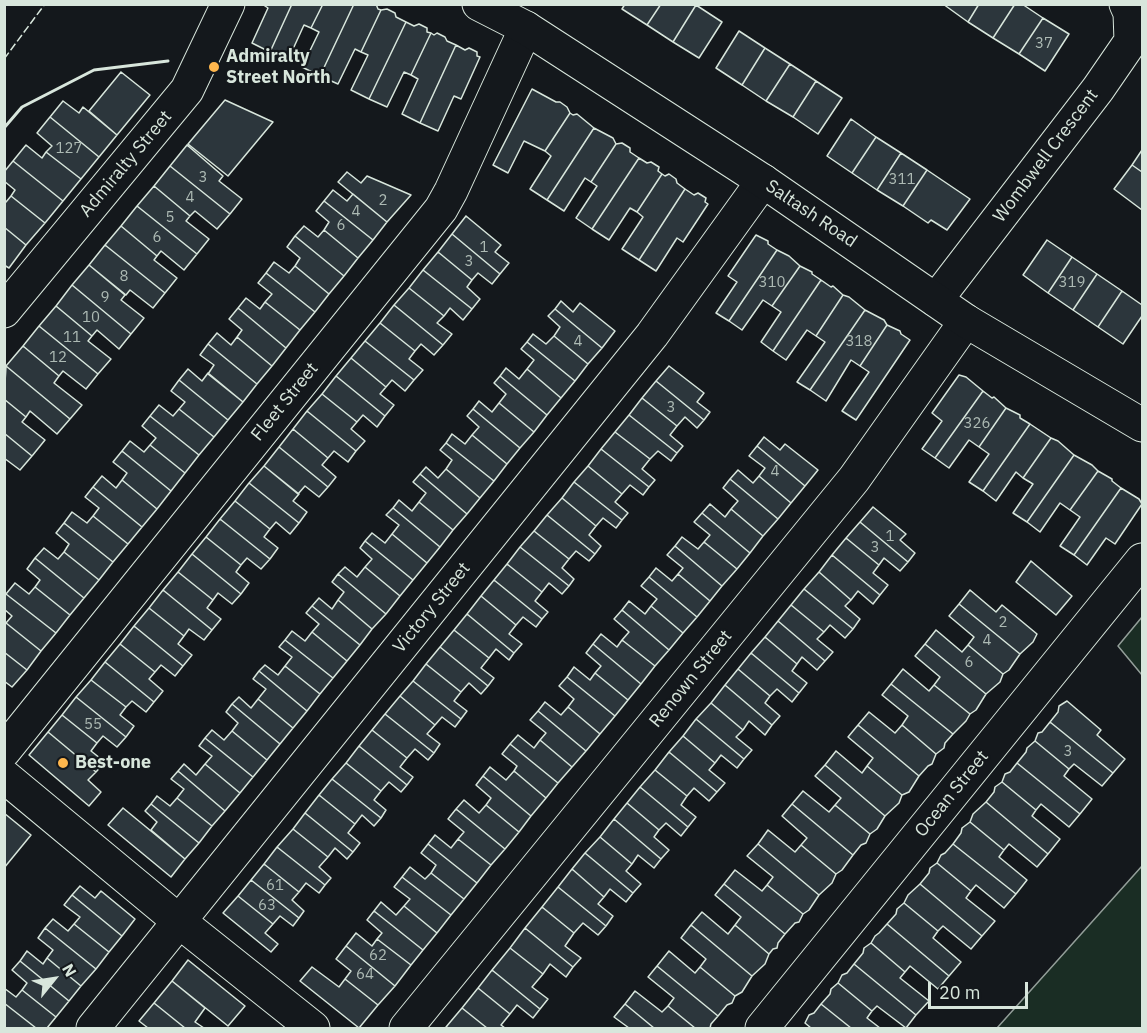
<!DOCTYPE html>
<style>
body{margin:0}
#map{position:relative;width:1147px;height:1033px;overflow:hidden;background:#14181c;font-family:"IBM Plex Sans",sans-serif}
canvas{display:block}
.frame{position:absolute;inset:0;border:6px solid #d8e6dc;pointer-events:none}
.north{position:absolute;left:24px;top:949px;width:60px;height:60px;-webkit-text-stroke:4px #14181c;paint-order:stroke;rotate:60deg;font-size:16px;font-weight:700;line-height:24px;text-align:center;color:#d8e6dc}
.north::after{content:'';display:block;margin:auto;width:21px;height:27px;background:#d8e6dc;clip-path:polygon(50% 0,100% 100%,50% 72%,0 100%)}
.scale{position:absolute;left:928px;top:982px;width:100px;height:27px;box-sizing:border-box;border:3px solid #d8e6dc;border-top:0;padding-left:8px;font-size:18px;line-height:21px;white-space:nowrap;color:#d8e6dc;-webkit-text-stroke:4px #14181c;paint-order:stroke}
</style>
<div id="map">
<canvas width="1147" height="1033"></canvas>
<div class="frame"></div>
<div class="north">N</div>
<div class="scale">20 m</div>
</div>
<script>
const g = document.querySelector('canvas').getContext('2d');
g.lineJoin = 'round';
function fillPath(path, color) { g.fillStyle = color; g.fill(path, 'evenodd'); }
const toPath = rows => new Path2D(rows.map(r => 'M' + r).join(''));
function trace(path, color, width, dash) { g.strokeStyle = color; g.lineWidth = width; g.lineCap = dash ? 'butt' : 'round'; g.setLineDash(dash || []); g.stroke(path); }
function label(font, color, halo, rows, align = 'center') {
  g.font = font + ' "IBM Plex Sans",sans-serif'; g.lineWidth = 4.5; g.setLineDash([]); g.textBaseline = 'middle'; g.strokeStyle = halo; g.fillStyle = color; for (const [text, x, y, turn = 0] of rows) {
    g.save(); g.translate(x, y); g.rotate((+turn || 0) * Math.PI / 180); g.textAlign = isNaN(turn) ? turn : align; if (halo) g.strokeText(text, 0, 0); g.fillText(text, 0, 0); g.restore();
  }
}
const green = toPath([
 [1142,617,1142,675,1118,646,1142,617],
 [1142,866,1142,1028,997,1028,1142,866]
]);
const building = toPath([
 [292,4,323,4,311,28,304,25,288,60,270,52,292,4],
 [292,4,270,52,252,43,268,8,262,4,292,4],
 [323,4,354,4,320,76,302,67,319,32,311,28,323,4],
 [354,4,376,4,378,9,381,10,361,52,355,49,338,84,320,76,354,4],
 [625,4,661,4,647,25,622,9,625,4],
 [661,4,696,5,673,42,647,25,661,4],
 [943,4,979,4,968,22,943,4],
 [979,4,1015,4,993,38,968,22,979,4],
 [1015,4,1022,4,1043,18,1019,54,993,38,1015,4],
 [696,5,722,22,699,58,673,42,696,5],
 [387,9,395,13,396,17,406,22,369,99,351,90,368,55,361,52,381,10,387,9],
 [1043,18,1069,34,1045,71,1019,54,1043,18],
 [406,22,414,26,419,24,427,28,427,32,431,33,411,75,404,72,387,107,369,99,406,22],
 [739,31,765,48,742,85,716,68,739,31],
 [431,33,434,35,437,33,445,37,447,41,456,45,420,123,402,114,418,79,411,75,431,33],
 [456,45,465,50,469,48,477,52,477,56,480,57,461,99,454,96,438,131,420,123,456,45],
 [765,48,790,64,766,101,742,85,765,48],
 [790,64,816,81,793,117,766,101,790,64],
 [121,72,150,95,117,135,89,111,121,72],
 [816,81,842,98,818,134,793,117,816,81],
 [532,89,556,102,560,102,567,107,570,113,545,151,524,141,508,173,493,165,532,89],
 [225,100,273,122,228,176,188,144,225,100],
 [63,101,79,113,83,107,117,135,99,157,50,117,63,101],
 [570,113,573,115,577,114,594,128,547,200,530,189,551,156,545,151,570,113],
 [50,117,99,157,81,179,46,152,52,146,37,133,50,117],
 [851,119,876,137,852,173,827,156,851,119],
 [594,128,613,138,616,144,591,182,585,178,564,211,547,200,594,128],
 [876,137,901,153,877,190,852,173,876,137],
 [622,143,630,148,630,152,639,158,592,229,576,218,597,186,591,182,616,144,622,143],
 [26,145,42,158,46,152,81,179,63,201,13,161,26,145],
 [187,145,223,176,219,181,242,199,230,214,170,166,187,145],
 [1142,150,1142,172,1132,165,1142,150],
 [901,153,927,170,903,206,877,190,901,153],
 [639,158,647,163,651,162,659,167,658,171,662,174,637,212,630,208,609,240,592,229,639,158],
 [13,161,63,201,45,223,11,196,15,190,4,181,4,172,13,161],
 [1132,165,1142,172,1142,210,1114,189,1132,165],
 [170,166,230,214,217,229,195,211,190,216,154,186,170,166],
 [927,170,970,199,947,230,931,220,928,223,903,206,927,170],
 [347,172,361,183,367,176,411,195,387,222,338,182,347,172],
 [662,174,665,176,669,174,676,179,677,183,685,189,639,260,622,249,643,217,637,212,662,174],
 [154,186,190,216,186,221,209,239,197,254,137,206,154,186],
 [685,189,694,195,698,193,706,198,705,202,708,204,683,242,677,238,656,271,639,260,685,189],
 [333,190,347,201,353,194,387,222,373,240,324,201,333,190],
 [11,196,45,223,26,245,4,227,4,201,6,202,11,196],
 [324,201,373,240,358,258,324,230,329,222,316,211,324,201],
 [137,206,197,254,184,270,161,251,157,256,121,226,137,206],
 [466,216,501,245,495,252,509,263,500,274,452,234,466,216],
 [121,226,157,256,154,260,177,278,165,293,105,245,121,226],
 [304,226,318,237,324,230,358,258,344,276,295,236,304,226],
 [4,227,26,245,9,268,4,265,4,227],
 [452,234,500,274,492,284,478,273,472,280,438,252,452,234],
 [756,235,768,241,768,244,777,250,729,321,716,313,737,282,728,276,756,235],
 [295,236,344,276,329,294,295,266,300,258,287,247,295,236],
 [1047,240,1072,257,1048,293,1023,275,1047,240],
 [105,245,165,293,153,308,130,290,126,295,89,265,105,245],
 [777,250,789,256,800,266,772,306,763,300,742,330,729,321,777,250],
 [438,252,472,280,467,287,480,299,472,309,423,270,438,252],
 [1072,257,1097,274,1073,310,1048,293,1072,257],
 [274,262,289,273,295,266,329,294,315,312,266,273,274,262],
 [89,265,125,295,121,300,144,318,131,334,72,285,89,265],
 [800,266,812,272,812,274,821,280,773,351,761,342,781,312,772,306,800,266],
 [423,270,472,309,463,320,450,308,444,316,409,288,423,270],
 [266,273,315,312,300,330,265,302,272,294,258,283,266,273],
 [1097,274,1122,291,1098,327,1073,310,1097,274],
 [821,280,831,287,833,286,843,295,816,336,807,330,786,360,773,351,821,280],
 [72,285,131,334,119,349,97,330,92,336,56,306,72,285],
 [409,288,444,316,437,323,452,334,443,345,394,305,409,288],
 [1122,291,1142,305,1142,316,1123,344,1098,327,1122,291],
 [843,295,849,297,865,310,810,390,797,382,825,342,816,336,843,295],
 [246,298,260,309,265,302,300,330,286,348,238,308,246,298],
 [561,301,573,312,580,303,615,331,602,348,555,309,561,301],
 [394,305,443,345,434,355,421,344,415,351,380,323,394,305],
 [56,306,92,336,88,341,111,359,98,374,39,326,56,306],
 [238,308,286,348,272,366,237,337,242,330,229,319,238,308],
 [555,309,602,348,588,364,554,336,560,327,548,316,555,309],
 [865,310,884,320,887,325,860,366,851,360,826,401,810,390,865,310],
 [380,323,415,351,409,359,423,370,414,380,365,341,380,323],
 [887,325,900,331,901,334,910,340,856,420,842,411,869,372,860,366,887,325],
 [39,326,98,374,86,389,63,371,59,376,23,346,39,326],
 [217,333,231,345,237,337,272,366,257,384,208,344,217,333],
 [533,334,546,344,554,336,588,364,575,381,527,342,533,334],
 [365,341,414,380,405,391,392,380,386,387,351,358,365,341],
 [527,342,575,381,561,398,527,369,534,360,521,349,527,342],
 [208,344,257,384,243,402,208,374,214,365,200,355,208,344],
 [23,346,59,376,54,383,82,405,70,419,6,366,23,346],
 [351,358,386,387,380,394,394,405,385,416,336,376,351,358],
 [6,366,70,419,57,434,30,411,26,417,4,399,6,366],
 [669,366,704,393,697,402,710,412,704,420,656,381,669,366],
 [506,368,519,379,527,369,561,398,547,415,500,376,506,368],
 [188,369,202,381,208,373,243,402,228,420,179,380,188,369],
 [959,375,966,377,983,391,935,458,922,449,942,421,932,413,959,375],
 [336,376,385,416,377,427,363,415,357,422,322,394,336,376],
 [500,376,547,415,534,432,499,403,506,394,494,383,500,376],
 [179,380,228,420,214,437,179,409,185,402,171,391,179,380],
 [656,381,704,420,697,428,685,417,677,426,642,398,656,381],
 [983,391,992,398,994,397,1006,408,979,447,969,440,949,468,935,458,983,391],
 [322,394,357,422,351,429,365,441,356,451,307,411,322,394],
 [642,398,677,426,670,435,683,446,677,453,629,415,642,398],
 [4,399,26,417,22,422,45,440,32,456,4,433,4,399],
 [479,401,492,412,499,403,534,432,520,448,473,409,479,401],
 [159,405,173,416,179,409,214,437,199,455,150,416,159,405],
 [1006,408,1020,415,1020,418,1030,424,983,491,969,482,989,454,979,447,1006,408],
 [473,409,520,448,507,464,472,435,479,427,467,416,473,409],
 [307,411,356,451,348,462,334,451,328,458,293,429,307,411],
 [629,415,677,453,671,461,658,451,650,459,615,432,629,415],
 [150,416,199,455,185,473,150,445,156,438,142,426,150,416],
 [1030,424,1051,438,1023,478,1016,472,996,501,983,491,1030,424],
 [293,429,328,458,322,465,336,477,328,487,279,447,293,429],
 [615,432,650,459,642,469,655,480,649,487,601,449,615,432],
 [4,433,32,456,20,470,4,458,4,433],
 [452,434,465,444,472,435,507,464,494,481,446,443,452,434],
 [764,437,780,450,785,444,818,470,805,486,757,446,764,437],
 [1051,438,1058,441,1074,455,1027,522,1013,513,1033,484,1023,478,1051,438],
 [130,441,144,452,150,445,185,473,171,491,122,451,130,441],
 [446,443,494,481,480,498,446,469,452,460,440,450,446,443],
 [757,446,805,486,791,503,759,476,765,468,749,456,757,446],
 [279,447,328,487,319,497,305,486,298,494,264,466,279,447],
 [601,449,649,487,643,495,630,485,622,494,588,466,601,449],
 [122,451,171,491,157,509,122,480,127,473,113,462,122,451],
 [1074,455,1092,465,1098,471,1070,510,1060,503,1040,532,1027,522,1074,455],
 [264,466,299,494,293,501,307,512,299,523,249,483,264,466],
 [588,466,622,494,615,502,628,513,622,520,574,482,588,466],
 [426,467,438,478,446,469,480,498,467,514,420,474,426,467],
 [738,470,753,483,759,476,791,503,778,519,730,479,738,470],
 [1098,471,1112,479,1112,481,1121,488,1074,555,1060,546,1080,517,1070,510,1098,471],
 [420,474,467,514,453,530,419,502,426,493,413,482,420,474],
 [102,476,116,488,122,480,157,509,142,527,93,487,102,476],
 [730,479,778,519,763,536,731,509,738,501,723,488,730,479],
 [574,482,622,520,616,528,603,518,596,526,562,498,574,482],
 [249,483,299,523,290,534,276,522,270,529,235,501,249,483],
 [93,487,142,527,128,544,93,516,99,508,85,497,93,487],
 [1121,488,1139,499,1142,504,1115,544,1106,538,1087,565,1074,555,1121,488],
 [562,498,596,526,589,535,601,546,595,554,547,515,562,498],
 [399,500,412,511,419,502,453,530,440,547,393,508,399,500],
 [235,501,270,529,264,537,278,548,270,559,220,519,235,501],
 [710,504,725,517,731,509,763,536,750,553,702,513,710,504],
 [873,507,906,534,900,540,915,553,908,562,860,522,873,507],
 [393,508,440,547,427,563,392,534,399,525,386,515,393,508],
 [72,512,87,523,93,516,128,544,113,562,64,523,72,512],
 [702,513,750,553,737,569,704,542,710,535,694,522,702,513],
 [547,515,595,554,589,561,576,551,569,559,534,531,547,515],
 [220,519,270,559,261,569,247,558,241,565,206,537,220,519],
 [860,522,908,562,900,571,884,558,879,565,846,538,860,522],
 [64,523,113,562,99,580,64,552,69,544,56,533,64,523],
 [534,531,569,559,562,568,574,579,569,586,520,547,534,531],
 [372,533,385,543,392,534,427,563,413,580,365,541,372,533],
 [206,537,241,565,236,572,249,583,241,594,192,554,206,537],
 [682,537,698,549,704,542,737,569,722,586,675,546,682,537],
 [846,538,879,565,873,573,888,585,880,595,832,555,846,538],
 [365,541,413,580,400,596,365,567,372,559,360,548,365,541],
 [675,546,722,586,710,601,678,574,683,568,667,555,675,546],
 [520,547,569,586,562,594,549,583,542,592,507,564,520,547],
 [44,548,58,559,64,552,99,580,84,598,35,558,44,548],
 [192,554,241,594,232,604,218,593,213,600,178,572,192,554],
 [832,555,880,595,873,604,858,591,851,600,819,572,832,555],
 [35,558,84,598,70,615,35,587,40,580,27,569,35,558],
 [1031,561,1072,596,1056,615,1016,582,1031,561],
 [507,564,542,592,535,601,548,612,542,619,494,580,507,564],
 [345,567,357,577,365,567,400,596,386,614,338,574,345,567],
 [656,568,672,581,678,574,710,601,697,617,649,577,656,568],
 [178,572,213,600,207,608,221,619,212,630,163,590,178,572],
 [819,572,851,600,845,606,860,619,853,629,804,589,819,572],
 [338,574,386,614,372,629,338,600,344,592,332,582,338,574],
 [649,577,697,617,683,633,651,606,657,599,641,586,649,577],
 [494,580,542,619,536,627,523,617,516,625,481,596,494,580],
 [15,583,29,594,35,587,70,615,56,633,6,594,15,583],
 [804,589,853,629,845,638,830,625,824,632,791,605,804,589],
 [163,590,212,630,204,640,189,629,184,636,149,608,163,590],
 [970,590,996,612,1002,605,1037,634,1033,642,1020,654,959,604,970,590],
 [6,594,56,633,41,651,6,623,12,616,4,609,4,596,6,594],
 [481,596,516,625,509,634,522,644,514,653,467,614,481,596],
 [319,598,332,609,338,600,372,629,360,645,312,606,319,598],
 [629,601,645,614,651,606,683,633,669,650,622,610,629,601],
 [959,604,1020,654,1009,670,1003,674,968,645,974,637,949,616,959,604],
 [791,605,824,632,817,639,833,652,825,661,778,621,791,605],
 [312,606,360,645,347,661,312,632,319,624,306,613,312,606],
 [149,608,184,636,178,644,192,655,183,666,134,626,149,608],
 [622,610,669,650,655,666,622,640,629,632,614,619,622,610],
 [467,614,514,653,509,660,496,649,489,658,454,630,467,614],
 [778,621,825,661,817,670,802,657,797,664,765,637,778,621],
 [6,623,41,651,27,670,4,652,4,625,6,623],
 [134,626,183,666,175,676,161,665,155,672,120,644,134,626],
 [454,630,489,658,481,668,494,678,488,686,440,647,454,630],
 [936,630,962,652,968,645,1003,674,1000,682,986,694,925,644,936,630],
 [292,631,305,641,312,632,347,661,333,678,285,640,292,631],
 [601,634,617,647,622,640,655,666,641,684,593,644,601,634],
 [765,637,797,664,792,671,807,683,799,693,751,653,765,637],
 [285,640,333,678,320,694,285,666,292,657,279,647,285,640],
 [120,644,155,672,149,679,163,691,154,702,105,662,120,644],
 [593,644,641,684,628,700,595,673,601,666,586,653,593,644],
 [925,644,986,694,976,710,970,714,934,685,940,677,915,656,925,644],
 [440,647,488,686,481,694,469,683,461,692,426,664,440,647],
 [4,652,27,670,12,687,4,681,4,652],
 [751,653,799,693,792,702,777,689,770,696,738,669,751,653],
 [105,662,154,702,146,712,132,701,126,707,91,680,105,662],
 [426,664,461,692,454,701,467,711,461,719,413,681,426,664],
 [265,665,278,675,285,666,320,694,307,711,259,671,265,665],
 [574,667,590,680,595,673,628,700,615,716,567,677,574,667],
 [738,669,770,696,765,703,780,716,772,725,725,685,738,669],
 [903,669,929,691,934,685,970,714,966,721,953,734,891,684,903,669],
 [259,671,307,711,293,728,258,699,266,689,253,679,259,671],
 [567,677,615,716,600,734,568,707,574,699,559,686,567,677],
 [91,680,126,707,120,715,134,726,126,737,76,697,91,680],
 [413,681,461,719,455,727,442,717,435,725,400,696,413,681],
 [891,684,953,734,945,743,944,748,936,754,902,725,908,716,882,695,891,684],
 [725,685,772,725,765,735,749,721,743,730,711,703,725,685],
 [400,696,435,725,427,734,440,744,434,753,385,714,400,696],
 [76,697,126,737,117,747,103,736,97,743,62,715,76,697],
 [239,697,251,708,258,699,293,728,280,744,232,704,239,697],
 [1067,701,1101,730,1097,735,1125,759,1113,773,1050,722,1058,712,1059,706,1067,701],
 [545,702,561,715,568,707,600,734,586,751,538,711,545,702],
 [711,703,743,730,736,737,752,750,744,759,696,719,711,703],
 [232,704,280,744,267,760,232,731,238,723,226,712,232,704],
 [538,711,586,751,572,767,540,740,546,733,530,720,538,711],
 [869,712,895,733,902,725,936,754,932,764,928,766,919,776,858,725,869,712],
 [385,714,434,753,428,760,415,749,407,758,372,730,385,714],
 [62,715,97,743,91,751,105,762,96,772,48,732,62,715],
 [696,719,744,759,737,768,721,755,715,763,683,736,696,719],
 [1050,722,1113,773,1102,786,1074,764,1069,769,1035,741,1038,733,1042,732,1050,722],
 [858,725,919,776,909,792,902,795,867,766,873,758,848,737,858,725],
 [212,730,224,740,232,731,267,760,253,777,205,738,212,730],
 [372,730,407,758,400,767,413,777,407,785,359,746,372,730],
 [48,732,96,772,88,780,101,792,89,806,29,755,48,732],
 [518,735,534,748,540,740,572,767,558,783,510,744,518,735],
 [683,736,715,763,709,770,725,783,717,792,669,752,683,736],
 [205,738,253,777,240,793,205,764,212,756,199,746,205,738],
 [1035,741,1069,769,1064,776,1092,799,1080,814,1017,763,1026,752,1027,748,1035,741],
 [510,744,558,783,546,798,514,771,517,766,502,754,510,744],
 [359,746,407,785,401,792,389,782,381,791,346,763,359,746],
 [836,751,862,773,867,766,902,795,899,803,885,816,825,765,836,751],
 [669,752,717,792,709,801,694,788,687,796,655,770,669,752],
 [346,763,381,791,374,800,386,810,381,818,332,779,346,763],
 [1017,763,1080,814,1069,827,1041,804,1036,810,1002,782,1005,774,1010,772,1017,763],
 [184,764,196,775,205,764,240,793,225,811,178,771,184,764],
 [825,765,885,816,877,829,870,834,835,805,841,798,815,776,825,765],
 [490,767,506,780,514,771,546,798,531,816,483,776,490,767],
 [655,770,687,796,681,805,696,817,688,827,640,787,655,770],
 [178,771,225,811,212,826,177,798,184,789,171,779,178,771],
 [483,776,531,816,519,832,486,805,491,798,476,785,483,776],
 [332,779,381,818,374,826,362,815,355,824,319,795,332,779],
 [1002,782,1036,810,1032,816,1060,839,1048,854,986,802,994,792,995,787,1002,782],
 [640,787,688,827,681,836,666,823,659,830,627,803,640,787],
 [803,791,829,812,835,805,870,834,866,843,861,845,853,855,792,804,803,791],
 [319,795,355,824,348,833,360,843,353,852,305,813,319,795],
 [157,796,170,806,177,798,212,826,199,843,151,804,157,796],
 [464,800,479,813,486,805,519,832,505,849,456,809,464,800],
 [986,802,1048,854,1037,867,1009,844,1004,850,970,822,973,814,986,802],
 [627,803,659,830,654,837,669,850,661,859,614,819,627,803],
 [151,804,199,843,185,859,151,830,157,822,145,811,151,804],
 [792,804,853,855,842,870,836,874,801,845,807,838,782,816,792,804],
 [123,808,185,859,171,877,108,825,123,808],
 [456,809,505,849,491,865,458,839,464,832,448,819,456,809],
 [4,813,31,835,4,868,4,813],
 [305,813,353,852,347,859,335,848,328,857,293,829,305,813],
 [614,819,661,859,654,868,638,855,632,864,600,837,614,819],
 [970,822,1004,850,999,857,1027,880,1016,894,953,844,961,833,962,828,970,822],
 [293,829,328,857,319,867,331,878,325,885,277,847,293,829],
 [768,830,795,852,801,845,836,874,832,883,819,895,758,844,768,830],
 [435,835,451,848,458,839,491,865,477,883,428,844,435,835],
 [600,837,632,864,626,871,641,884,633,893,585,853,600,837],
 [428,844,477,883,464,899,431,873,436,865,421,853,428,844],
 [758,844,819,895,809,910,803,914,767,885,773,877,747,856,758,844],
 [953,844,1016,894,1004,908,976,885,971,891,937,863,941,855,945,853,953,844],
 [277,847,325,885,319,893,306,883,299,892,264,864,277,847],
 [585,853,633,893,626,902,610,889,604,897,572,869,585,853],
 [937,863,971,891,966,898,995,921,982,936,920,884,929,873,930,868,937,863],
 [264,864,299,892,292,900,304,911,299,918,251,880,264,864],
 [410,867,425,879,431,873,464,899,451,915,402,877,410,867],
 [572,869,604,897,598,904,613,916,606,926,558,887,572,869],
 [735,870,762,891,767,885,803,914,799,922,795,923,785,934,724,884,735,870],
 [402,877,451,915,437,933,404,906,410,899,394,887,402,877],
 [251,880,299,918,293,926,280,916,273,924,238,896,251,880],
 [724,884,785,934,778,943,777,948,773,949,769,954,735,925,741,917,715,895,724,884],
 [920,884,982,936,971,949,943,926,938,931,904,903,908,895,920,884],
 [80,886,95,898,101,891,135,919,122,936,72,895,80,886],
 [558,887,606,926,598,935,583,923,574,933,542,907,558,887],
 [72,895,122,936,109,952,74,924,80,917,64,905,72,895],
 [238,896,273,924,265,933,278,944,271,952,223,913,238,896],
 [381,902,396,915,404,906,437,933,423,950,374,911,381,902],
 [904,903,938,931,933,938,961,962,949,976,887,924,896,914,897,909,904,903],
 [542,907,574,933,565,946,581,958,573,967,525,928,542,907],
 [374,911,423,950,411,965,377,939,382,933,367,920,374,911],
 [702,912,728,934,735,925,769,954,765,964,752,976,691,925,702,912],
 [53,919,68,931,74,924,109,952,96,969,45,928,53,919],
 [887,924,949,976,938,989,910,966,905,972,871,943,875,936,879,933,887,924],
 [691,925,752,976,742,992,735,996,700,967,706,959,681,938,691,925],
 [45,928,96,969,81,986,47,958,53,950,38,938,45,928],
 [525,928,573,967,566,977,550,964,543,974,510,948,525,928],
 [356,933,372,946,377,939,411,965,395,986,346,946,356,933],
 [871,943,905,972,900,978,929,1001,916,1015,854,964,863,953,864,948,871,943],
 [346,946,395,986,378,1005,345,979,351,971,336,959,346,946],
 [510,948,543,974,532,987,548,999,540,1009,492,970,510,948],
 [27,951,43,964,47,958,81,986,69,1001,20,961,27,951],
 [669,951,695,973,700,967,735,996,732,1003,727,1005,718,1016,657,966,669,951],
 [188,960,245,1006,228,1026,172,981,188,960],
 [20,961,69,1001,56,1017,22,990,27,983,12,970,20,961],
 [854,964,916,1015,906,1028,877,1006,872,1011,838,983,842,975,847,973,854,964],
 [657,966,718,1016,711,1024,710,1028,695,1028,668,1006,674,998,648,977,657,966],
 [312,967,339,987,345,979,378,1005,359,1028,300,981,312,967],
 [492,970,540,1009,533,1018,517,1005,510,1014,478,988,492,970],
 [172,981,205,1008,195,1022,204,1028,185,1028,154,1003,172,981],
 [838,983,872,1011,867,1018,880,1028,851,1028,821,1004,830,994,831,989,838,983],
 [4,988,16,997,22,990,56,1017,47,1028,36,1028,4,1003,4,988],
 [478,988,510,1014,501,1025,505,1028,487,1028,462,1008,478,988],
 [635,991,662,1012,668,1006,695,1028,654,1028,625,1004,635,991],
 [4,1003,36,1028,4,1028,4,1003],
 [154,1003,185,1028,148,1028,139,1021,154,1003],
 [625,1004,654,1028,629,1028,614,1017,625,1004],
 [821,1004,851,1028,811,1028,805,1023,809,1015,814,1013,821,1004],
 [462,1008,487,1028,448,1028,446,1027,462,1008]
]);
const minor = toPath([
 [936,300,1098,89,1131,41,1130,13,1126,4],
 [4,311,187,90,228,4],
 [4,751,441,209,451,191,526,28],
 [4,776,180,922,313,1028],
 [93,1028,652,335,763,181],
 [406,1028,854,479,966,321],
 [762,1028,1142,560]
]);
const major = toPath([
 [479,4,526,28,763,181,966,321,1142,425]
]);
const fence = toPath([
 [4,59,45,4]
]);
const wall = toPath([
 [4,128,22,107,94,70,168,61]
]);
const markers = [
 [214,67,6,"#ffb74d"],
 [63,763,6,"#ffb74d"]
];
const numberNames = [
 ["37",1044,44],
 ["127",69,149],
 ["3",203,178],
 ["311",902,180],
 ["4",190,198],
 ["2",383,201],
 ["4",356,212],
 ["5",170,218],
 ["6",341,226],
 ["6",157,238],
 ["1",484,248],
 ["3",469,262],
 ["8",124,277],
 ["310",772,283],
 ["319",1072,283],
 ["9",105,298],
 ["10",91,318],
 ["11",72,338],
 ["4",578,342],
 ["318",859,342],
 ["12",58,358],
 ["3",671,408],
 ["326",977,424],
 ["4",775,472],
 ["1",890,537],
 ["3",875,548],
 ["2",1003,623],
 ["4",987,641],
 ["6",969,663],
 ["55",93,725],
 ["3",1068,752],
 ["61",275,886],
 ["63",267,906],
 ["62",378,956],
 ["64",365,975]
];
const poiNames = [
 ["Admiralty",226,57],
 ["Street North",226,78],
 ["Best-one",75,763]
];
const streetNames = [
 ["Wombwell Crescent",1046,156,-53],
 ["Admiralty Street",126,164,-50],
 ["Saltash Road",811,214,34],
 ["Fleet Street",285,402,-51],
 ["Victory Street",432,608,-51],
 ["Renown Street",691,679,-51],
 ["Ocean Street",952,794,-51]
];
fillPath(green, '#1a2d24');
trace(green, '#939e99', 1.5);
fillPath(building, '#2c363c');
trace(building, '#d8e6dc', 1.5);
trace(minor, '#d8e6dc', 35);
trace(major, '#d8e6dc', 35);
trace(minor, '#14181c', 33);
trace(major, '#14181c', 33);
trace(fence, '#d8e6dc', 1.5, [8, 3]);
trace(wall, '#d8e6dc', 3);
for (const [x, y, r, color] of markers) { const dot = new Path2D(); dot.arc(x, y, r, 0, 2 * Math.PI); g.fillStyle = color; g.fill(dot); trace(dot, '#14181c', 2); }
label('15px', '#adbab4', null, numberNames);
label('bold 18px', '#d8e6dc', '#14181c', poiNames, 'left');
label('18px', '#d8e6dc', '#14181c', streetNames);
</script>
